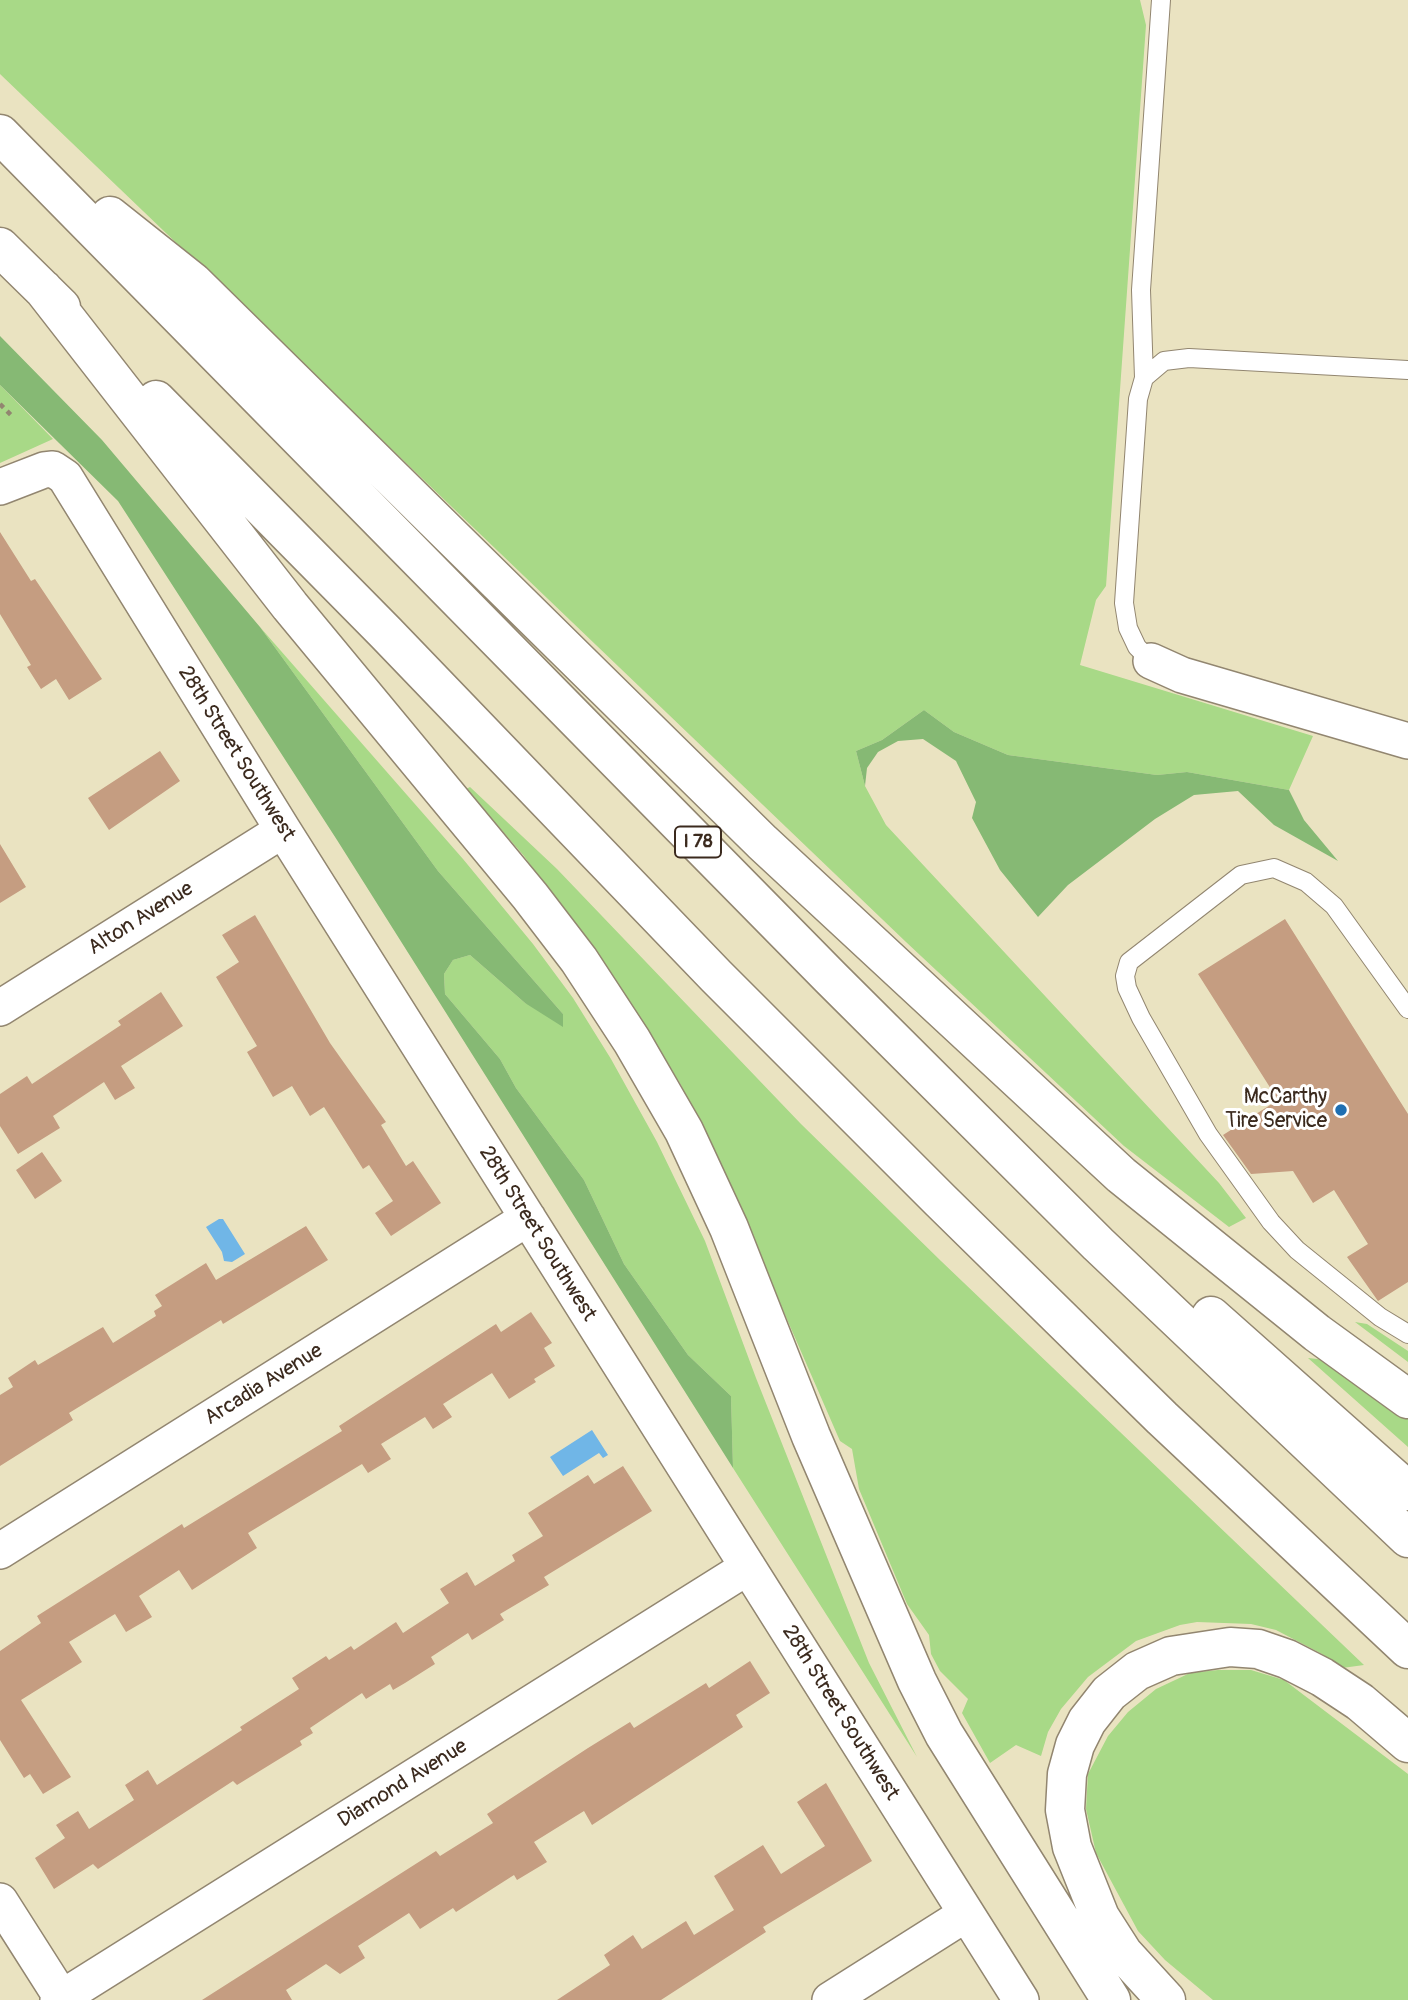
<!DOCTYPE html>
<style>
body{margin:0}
canvas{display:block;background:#eae3c1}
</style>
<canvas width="1408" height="2000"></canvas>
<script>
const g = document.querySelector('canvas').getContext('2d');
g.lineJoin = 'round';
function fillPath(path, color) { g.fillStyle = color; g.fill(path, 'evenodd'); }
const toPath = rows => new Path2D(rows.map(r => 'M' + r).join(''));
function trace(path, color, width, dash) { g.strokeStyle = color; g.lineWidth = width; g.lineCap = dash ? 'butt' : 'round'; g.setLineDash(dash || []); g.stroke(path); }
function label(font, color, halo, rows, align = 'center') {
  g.font = font + ' Pangolin,sans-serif'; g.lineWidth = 6; g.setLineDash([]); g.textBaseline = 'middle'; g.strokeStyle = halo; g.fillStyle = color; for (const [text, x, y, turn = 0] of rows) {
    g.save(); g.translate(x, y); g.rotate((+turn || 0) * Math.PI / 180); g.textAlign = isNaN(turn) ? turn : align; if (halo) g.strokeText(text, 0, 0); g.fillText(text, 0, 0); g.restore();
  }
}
const green = toPath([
 [0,0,1140,0,1146,25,1106,586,1096,600,1080,665,1313,736,1289,790,1187,772,1157,775,1008,755,954,732,924,710,882,740,856,751,865,786,886,825,1219,1183,1246,1218,1229,1227,1124,1146,906,942,0,74],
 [0,385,53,439,0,463],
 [260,627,463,859,533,944,573,998,611,1059,657,1142,705,1241,756,1378,869,1663,917,1757,733,1468,731,1396,688,1355,624,1264,584,1180,516,1088,500,1059,445,994,444,974,453,960,470,955,525,1003,563,1014,438,871],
 [470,787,557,869,801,1124,941,1261,1364,1665,1342,1668,1322,1654,1276,1630,1251,1624,1197,1622,1180,1625,1136,1641,1088,1677,1061,1709,1048,1732,1041,1756,1016,1745,990,1763,962,1713,968,1699,940,1671,931,1654,929,1635,907,1604,859,1489,852,1449,840,1441,732,1193,681,1085,640,1019,524,856,466,789],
 [1355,1322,1367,1324,1408,1351,1408,1362],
 [1308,1358,1327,1360,1408,1419,1408,1447],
 [1218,1670,1251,1670,1284,1680,1408,1774,1408,2000,1213,2000,1165,1960,1138,1931,1096,1853,1086,1809,1088,1774,1108,1736,1128,1712,1156,1689,1190,1673]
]);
const forest = toPath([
 [0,336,102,440,260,627,438,871,563,1014,563,1027,525,1003,470,955,453,960,444,974,445,994,500,1059,516,1088,584,1180,624,1264,688,1355,731,1396,733,1468,337,840,118,501,0,385],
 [924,710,954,732,1008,755,1157,775,1187,772,1289,790,1304,820,1338,861,1274,825,1238,791,1194,795,1155,819,1068,885,1038,917,1000,870,972,818,976,802,956,761,923,739,898,741,878,752,867,768,865,786,856,751,882,740]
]);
const water = toPath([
 [219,1219,223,1219,245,1254,232,1262,224,1261,222,1252,206,1227],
 [592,1430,608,1455,603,1458,599,1453,563,1476,550,1457]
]);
const building = toPath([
 [0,532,31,581,35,579,102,679,69,700,56,679,41,689,27,667,31,665,0,614],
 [160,751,180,781,109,830,88,798],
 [0,844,26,887,0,903],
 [255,915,330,1043,386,1122,381,1125,406,1166,413,1161,441,1203,391,1236,375,1213,393,1201,369,1165,363,1169,324,1107,310,1116,292,1086,273,1097,247,1052,257,1046,216,977,239,962,222,935],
 [1285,919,1408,1114,1408,1282,1378,1301,1347,1257,1368,1244,1334,1190,1313,1203,1293,1171,1251,1174,1223,1135,1278,1100,1198,974],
 [161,992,183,1026,121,1066,135,1088,115,1100,104,1082,53,1116,60,1128,18,1154,0,1126,0,1094,27,1076,32,1084,121,1025,118,1021],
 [42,1152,62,1181,35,1199,16,1170],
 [306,1226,328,1260,223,1324,221,1320,69,1413,73,1420,0,1466,0,1395,13,1387,8,1378,35,1360,38,1365,103,1327,113,1343,156,1316,154,1311,162,1306,155,1295,206,1263,216,1280],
 [531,1312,552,1343,544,1348,555,1366,534,1379,536,1382,509,1399,492,1373,443,1404,452,1417,433,1429,425,1417,381,1444,391,1459,368,1473,362,1464,248,1533,257,1548,192,1590,179,1570,139,1596,152,1617,126,1632,115,1614,69,1642,82,1662,21,1700,71,1777,43,1794,30,1774,24,1778,0,1740,0,1651,41,1623,37,1616,182,1524,184,1528,342,1431,339,1426,496,1324,501,1332],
 [623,1466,652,1511,544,1577,549,1585,500,1614,504,1620,472,1640,468,1633,431,1657,435,1664,405,1683,393,1690,390,1684,366,1699,362,1693,310,1728,313,1733,300,1741,302,1745,237,1785,233,1781,98,1869,93,1864,54,1889,35,1858,65,1838,56,1825,78,1811,89,1829,134,1800,125,1785,148,1770,157,1785,242,1730,240,1727,299,1689,292,1678,326,1656,329,1660,351,1646,354,1650,396,1622,403,1633,449,1603,440,1589,467,1572,475,1586,515,1561,512,1555,543,1536,528,1513,588,1475,594,1484],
 [750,1661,770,1693,736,1715,743,1727,592,1825,584,1811,534,1842,547,1862,517,1880,514,1875,456,1912,453,1908,420,1929,409,1913,358,1946,365,1958,340,1974,326,1964,286,1990,292,2000,202,2000,436,1851,440,1856,493,1823,487,1814,588,1748,630,1722,634,1728,706,1683,709,1688],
 [826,1783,872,1861,763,1927,766,1932,661,2000,557,2000,610,1965,604,1955,633,1935,642,1949,686,1921,694,1935,734,1910,714,1876,763,1845,781,1874,825,1846,797,1802]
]);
const path = toPath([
 [0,404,12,416]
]);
const lane = toPath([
 [1144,378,1141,290,1161,0],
 [1151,661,1137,647,1128,628,1124,603,1138,399,1144,378,1164,361,1189,358,1408,370],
 [1408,1009,1334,906,1306,882,1274,868,1241,875,1129,962,1125,976,1127,988,1141,1018,1208,1134,1271,1222,1297,1250,1380,1317,1408,1334]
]);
const street = toPath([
 [0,487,44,470,53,469,65,477,283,830,1021,2000],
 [1151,661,1182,675,1408,741],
 [0,1008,283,830],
 [0,1551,528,1218],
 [0,1901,63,2000],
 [58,2000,748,1567],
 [830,2000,966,1914]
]);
const highway = toPath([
 [0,134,831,978,1098,1244,1408,1538],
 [110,216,193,282,762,842,1121,1175,1317,1333,1408,1399],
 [0,247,61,307],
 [43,289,290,606,530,896,579,960,632,1041,684,1131,729,1228,811,1436,917,1681,944,1734,1111,2000],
 [156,400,386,633,716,976,941,1201,1162,1418,1408,1649],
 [1211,1316,1408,1491],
 [1166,2000,1123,1953,1100,1917,1072,1847,1065,1810,1067,1774,1075,1745,1087,1721,1109,1693,1137,1671,1171,1656,1230,1647,1258,1649,1287,1659,1322,1677,1360,1702,1408,1743]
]);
const markers = [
 [1341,1110,7,"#1f6fb2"]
];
const shields = [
 [698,842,46]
];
const shieldNames = [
 ["I 78",698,842]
];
const streetNames = [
 ["28th Street Southwest",236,754,58],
 ["Alton Avenue",141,919,-32],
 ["28th Street Southwest",537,1234,58],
 ["Arcadia Avenue",264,1385,-32],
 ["28th Street Southwest",840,1713,58],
 ["Diamond Avenue",403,1784,-32]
];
const poiNames = [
 ["McCarthy",1327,1098],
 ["Tire Service",1327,1122]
];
fillPath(green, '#a8d987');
fillPath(forest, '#86b974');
fillPath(water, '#70b6e7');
fillPath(building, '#c59d81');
trace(lane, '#928670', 20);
trace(street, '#928670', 38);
trace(highway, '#928670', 41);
trace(path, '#928670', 4.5, [5, 5]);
trace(lane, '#fff', 18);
trace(street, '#fff', 35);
trace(highway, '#fff', 38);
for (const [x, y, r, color] of markers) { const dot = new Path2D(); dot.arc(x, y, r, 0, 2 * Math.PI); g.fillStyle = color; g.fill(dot); trace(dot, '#fff', 2.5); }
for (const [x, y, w] of shields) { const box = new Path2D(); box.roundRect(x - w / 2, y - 15.5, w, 31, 5); g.fillStyle = '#fff'; g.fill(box); trace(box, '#3b2a1e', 2); }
label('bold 19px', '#3b2a1e', null, shieldNames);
label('21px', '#3b2a1e', '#fff', streetNames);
label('21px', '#3b2a1e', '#fff', poiNames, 'right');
</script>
